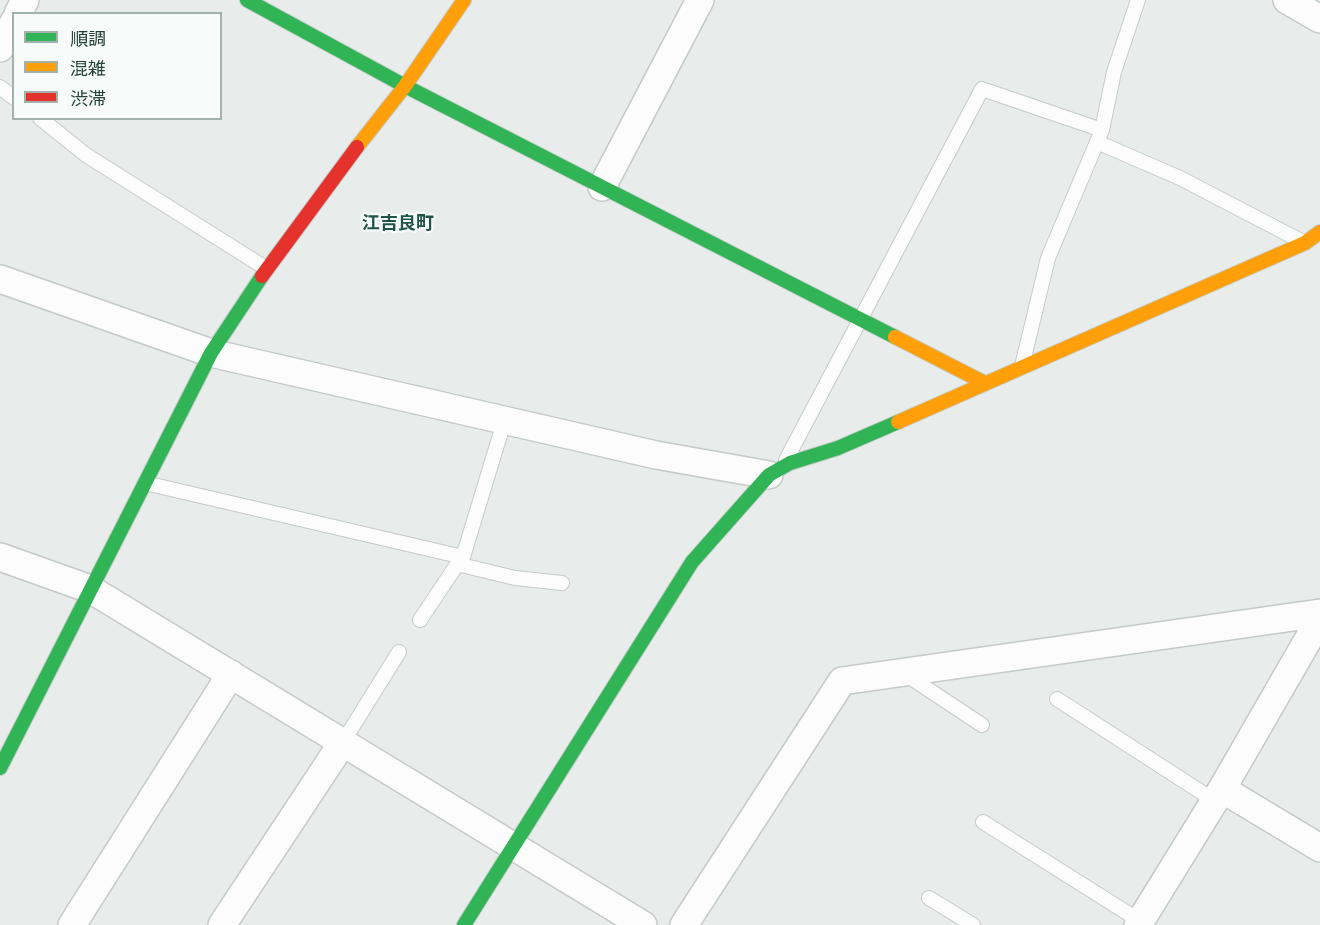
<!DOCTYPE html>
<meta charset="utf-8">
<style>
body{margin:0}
#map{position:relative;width:1320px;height:925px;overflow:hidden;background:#e8edeb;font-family:"Archivo Narrow","Noto Sans JP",sans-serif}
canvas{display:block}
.legend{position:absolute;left:12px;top:12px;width:210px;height:108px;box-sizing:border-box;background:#f7fbf9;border:2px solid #a3b1ad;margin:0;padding:8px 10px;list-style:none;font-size:18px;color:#24423a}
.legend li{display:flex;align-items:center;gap:12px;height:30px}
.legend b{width:30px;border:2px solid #a3b1ad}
</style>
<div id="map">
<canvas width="1320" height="925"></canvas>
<ul class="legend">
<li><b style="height:8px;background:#30b455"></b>順調</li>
<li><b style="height:8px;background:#ff9f0a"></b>混雑</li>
<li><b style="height:8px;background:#e5322d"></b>渋滞</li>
</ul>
</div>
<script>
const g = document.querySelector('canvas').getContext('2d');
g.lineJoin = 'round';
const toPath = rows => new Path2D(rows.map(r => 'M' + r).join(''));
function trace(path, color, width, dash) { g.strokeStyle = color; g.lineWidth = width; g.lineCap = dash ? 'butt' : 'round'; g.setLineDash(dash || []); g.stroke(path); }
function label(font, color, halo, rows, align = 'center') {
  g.font = font + ' "Archivo Narrow","Noto Sans JP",sans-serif'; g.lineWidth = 4.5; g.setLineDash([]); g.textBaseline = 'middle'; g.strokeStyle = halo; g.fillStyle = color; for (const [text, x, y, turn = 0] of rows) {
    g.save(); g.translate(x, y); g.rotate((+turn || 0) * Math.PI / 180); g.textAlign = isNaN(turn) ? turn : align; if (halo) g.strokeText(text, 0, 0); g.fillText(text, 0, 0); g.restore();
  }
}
const lane = toPath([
 [0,87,14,98],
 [40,118,86,155,267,269],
 [1097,142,1180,178,1303,242],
 [1022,366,1048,258,1102,130,1114,72,1138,0],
 [786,460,982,89,1102,130],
 [145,483,463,557,504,422],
 [457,564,515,578,562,583],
 [420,620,462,557],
 [905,674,982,725],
 [1057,699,1215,801],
 [343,742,399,652],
 [983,822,1140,921],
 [929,898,973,925]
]);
const street = toPath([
 [1287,0,1320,19],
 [18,14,25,0],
 [0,48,14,22],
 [602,187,700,0],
 [0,279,211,353,656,455,769,475],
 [0,557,90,589,643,925],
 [1222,789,1320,848],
 [72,925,231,674],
 [222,925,343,742],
 [684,925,842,681,1320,613],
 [1138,925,1222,789,1320,619]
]);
const fast = toPath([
 [247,0,405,86,895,337],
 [0,768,211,353,262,276],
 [464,925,692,562,769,475,790,463,838,448,898,422]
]);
const slow = toPath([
 [357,147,405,86,464,0],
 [895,337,985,383],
 [898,422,1305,243,1320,232]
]);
const jam = toPath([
 [262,276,357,147]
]);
const quarterNames = [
 ["江吉良町",398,224]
];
trace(lane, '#c5cac8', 16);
trace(street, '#c5cac8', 30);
trace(fast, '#c3cbc8', 16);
trace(slow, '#c3cbc8', 16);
trace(jam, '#c3cbc8', 16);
trace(lane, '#fcfcfc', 14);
trace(street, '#fcfcfc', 27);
trace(fast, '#30b455', 14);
trace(slow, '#ff9f0a', 14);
trace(jam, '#e5322d', 14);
label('bold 18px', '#1f5548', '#f7fbf9', quarterNames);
</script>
